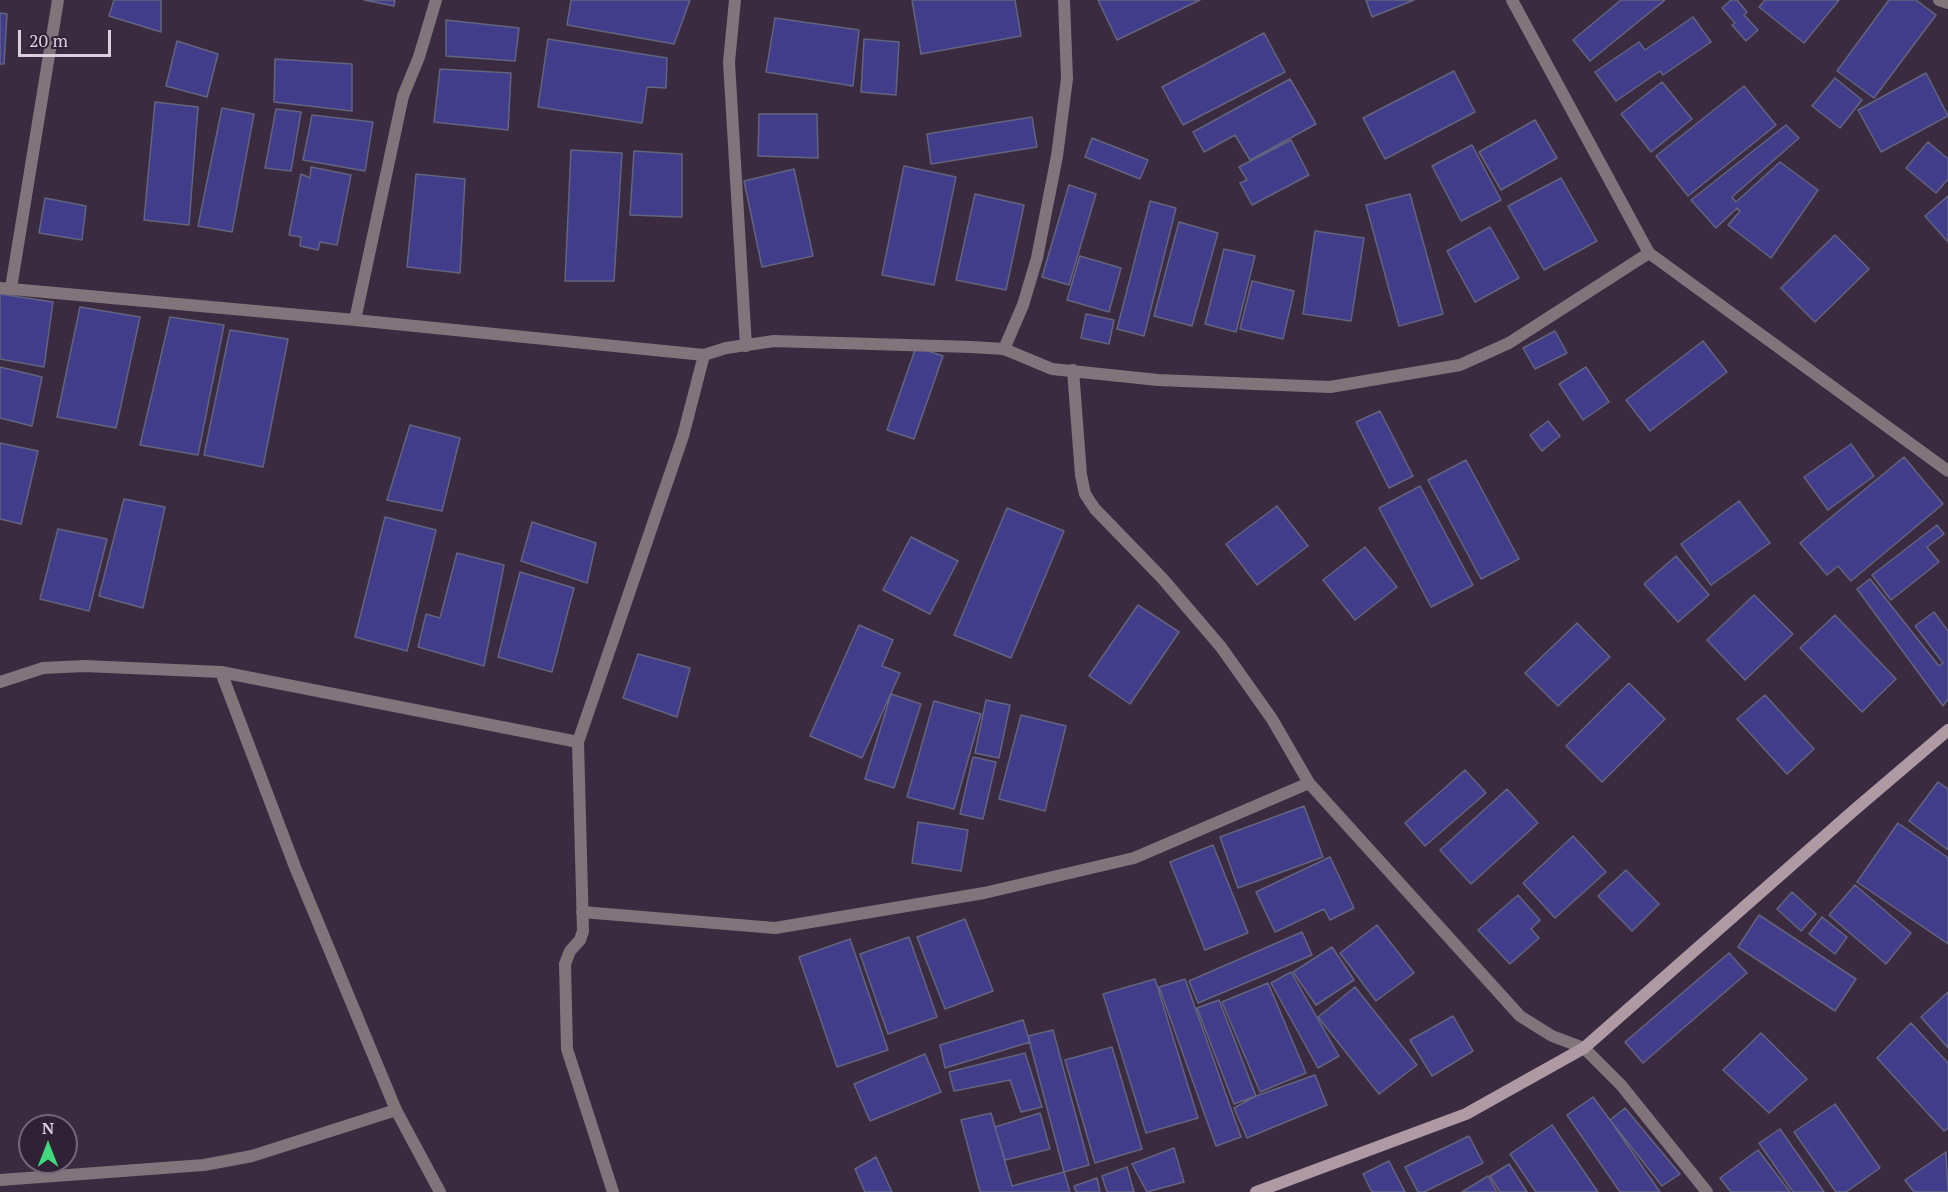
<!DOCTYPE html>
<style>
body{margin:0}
#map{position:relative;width:1948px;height:1192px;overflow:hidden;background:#3a2b41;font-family:"PT Serif",serif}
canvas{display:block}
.north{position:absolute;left:18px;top:1114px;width:60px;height:60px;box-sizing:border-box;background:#302136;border:2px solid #746779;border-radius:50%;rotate:0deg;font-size:16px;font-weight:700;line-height:24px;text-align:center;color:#dad0de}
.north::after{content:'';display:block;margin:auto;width:21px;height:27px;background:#41d77c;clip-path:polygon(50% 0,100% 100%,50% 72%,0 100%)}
.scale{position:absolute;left:18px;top:30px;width:93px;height:27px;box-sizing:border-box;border:3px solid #dad0de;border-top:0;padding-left:8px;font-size:18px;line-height:21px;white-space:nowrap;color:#dad0de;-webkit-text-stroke:4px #302136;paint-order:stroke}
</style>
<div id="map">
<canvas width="1948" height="1192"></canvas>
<div class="north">N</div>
<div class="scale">20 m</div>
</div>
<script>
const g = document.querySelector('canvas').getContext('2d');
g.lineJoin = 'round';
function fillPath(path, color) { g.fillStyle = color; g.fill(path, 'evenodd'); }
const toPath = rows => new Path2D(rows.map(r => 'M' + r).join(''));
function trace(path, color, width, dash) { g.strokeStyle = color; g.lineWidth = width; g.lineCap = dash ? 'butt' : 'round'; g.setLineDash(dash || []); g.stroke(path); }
const building = toPath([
 [114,0,161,0,161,32,109,16,114,0],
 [364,0,395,0,394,6,364,0],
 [571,0,690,0,674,44,567,25,571,0],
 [912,0,1015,0,1021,36,921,54,912,0],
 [1098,0,1200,0,1117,40,1098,0],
 [1366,0,1414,0,1372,17,1366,0],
 [1621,0,1665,0,1590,61,1573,40,1621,0],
 [1731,0,1737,0,1747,12,1744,15,1758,30,1746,41,1732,25,1735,23,1722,8,1731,0],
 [1765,0,1839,0,1804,43,1759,7,1765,0],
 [1889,0,1916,0,1936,15,1874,98,1837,71,1889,0],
 [0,13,7,14,4,64,0,64,0,13],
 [1693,17,1711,42,1663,75,1660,71,1616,101,1595,72,1639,42,1645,50,1693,17],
 [775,18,859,30,853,86,766,72,775,18],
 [446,20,519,28,515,61,446,56,446,20],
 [1264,33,1285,72,1183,125,1162,87,1264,33],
 [548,39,667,58,666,88,647,87,642,123,538,107,548,39],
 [864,39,899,42,896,95,861,92,864,39],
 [177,41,218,54,207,97,166,86,177,41],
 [275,59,352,64,352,111,274,102,275,59],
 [440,69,511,73,508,130,434,122,440,69],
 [1454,71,1475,112,1385,159,1363,118,1454,71],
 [1926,73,1948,116,1881,152,1858,110,1926,73],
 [1835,78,1862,100,1840,128,1812,106,1835,78],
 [1290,79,1316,124,1250,160,1235,135,1204,152,1193,132,1290,79],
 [1662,82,1692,119,1651,152,1621,114,1662,82],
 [1744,86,1776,125,1688,196,1656,156,1744,86],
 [155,102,198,107,189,225,144,220,155,102],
 [222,108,254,114,232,232,198,226,222,108],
 [276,109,301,112,291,171,265,168,276,109],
 [759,114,817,114,818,158,758,156,759,114],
 [312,115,373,122,365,171,303,160,312,115],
 [1032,117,1037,147,931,164,927,134,1032,117],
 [1535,120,1557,158,1501,190,1479,152,1535,120],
 [1786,125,1799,138,1732,197,1736,202,1780,162,1818,190,1771,258,1728,225,1740,211,1737,208,1716,228,1691,200,1786,125],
 [1092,138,1148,160,1140,179,1085,157,1092,138],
 [1291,140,1309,175,1252,205,1240,183,1247,180,1239,167,1291,140],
 [1928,142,1948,159,1948,179,1936,193,1906,168,1928,142],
 [1472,145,1501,200,1461,221,1432,166,1472,145],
 [571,150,622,153,614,281,565,281,571,150],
 [634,151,682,154,682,217,630,215,634,151],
 [904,166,956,177,934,285,882,275,904,166],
 [311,167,351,175,337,245,320,242,318,250,300,246,301,237,289,235,301,174,310,178,311,167],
 [794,169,813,256,762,267,744,181,794,169],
 [416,174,465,179,460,273,407,267,416,174],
 [1561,178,1597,241,1544,270,1508,206,1561,178],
 [1069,185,1096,194,1069,285,1042,277,1069,185],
 [975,194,1024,205,1006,290,956,280,975,194],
 [1410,194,1443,314,1399,326,1366,205,1410,194],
 [1948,196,1948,242,1925,216,1948,196],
 [45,198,86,206,82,240,39,233,45,198],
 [1150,201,1176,208,1144,336,1117,329,1150,201],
 [1179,222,1218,233,1192,326,1154,316,1179,222],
 [1490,227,1519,278,1475,302,1447,251,1490,227],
 [1315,231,1364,238,1351,321,1303,314,1315,231],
 [1835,235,1869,269,1815,322,1781,288,1835,235],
 [1224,249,1255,256,1236,332,1205,324,1224,249],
 [1080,256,1121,268,1109,312,1067,300,1080,256],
 [1252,281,1294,291,1283,339,1240,329,1252,281],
 [0,294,53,302,44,367,0,359,0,294],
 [80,307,140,317,116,428,57,417,80,307],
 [1086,314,1114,320,1109,344,1081,338,1086,314],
 [170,317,224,325,198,455,140,445,170,317],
 [230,330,288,339,263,467,204,455,230,330],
 [1555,331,1567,353,1535,369,1523,348,1555,331],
 [1703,341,1727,372,1650,431,1626,400,1703,341],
 [916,347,943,356,914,439,887,430,916,347],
 [0,367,42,377,32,426,0,418,0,367],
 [1586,367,1609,402,1583,420,1559,384,1586,367],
 [1380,411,1413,476,1389,488,1356,422,1380,411],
 [1548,421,1560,436,1542,451,1530,435,1548,421],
 [410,425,460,438,442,511,387,500,410,425],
 [0,443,38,451,21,524,0,519,0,443],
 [1851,444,1874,476,1828,510,1804,477,1851,444],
 [1904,457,1943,504,1851,581,1838,566,1827,575,1800,543,1904,457],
 [1466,460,1519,559,1481,579,1428,480,1466,460],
 [1420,486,1473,585,1431,607,1379,508,1420,486],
 [124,499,165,507,143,608,99,596,124,499],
 [1739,501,1770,543,1711,585,1681,544,1739,501],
 [1277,506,1308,546,1257,585,1226,544,1277,506],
 [1007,508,1064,531,1011,658,954,635,1007,508],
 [385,517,436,530,407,651,355,637,385,517],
 [532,522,596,543,587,583,521,561,532,522],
 [1937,525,1944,534,1927,547,1939,562,1891,600,1872,575,1937,525],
 [58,529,107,539,89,611,40,599,58,529],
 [911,537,958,561,930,614,883,590,911,537],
 [1365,547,1397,587,1355,620,1323,580,1365,547],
 [457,553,504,565,484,666,418,647,426,614,440,618,457,553],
 [1676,556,1709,595,1678,622,1644,584,1676,556],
 [520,572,574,588,552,672,498,657,520,572],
 [1870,579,1939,666,1943,663,1915,626,1934,612,1948,631,1948,699,1943,706,1857,589,1870,579],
 [1754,595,1793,634,1745,680,1707,640,1754,595],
 [1138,605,1179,632,1130,704,1089,676,1138,605],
 [1835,615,1896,679,1862,712,1800,648,1835,615],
 [1577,623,1610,657,1558,706,1525,673,1577,623],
 [859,625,893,640,882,666,900,673,862,758,810,736,859,625],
 [638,654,690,668,677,717,623,698,638,654],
 [1629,683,1665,719,1602,782,1566,746,1629,683],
 [891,694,921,704,894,788,865,779,891,694],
 [1765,695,1814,749,1787,774,1737,719,1765,695],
 [986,700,1010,705,999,758,975,753,986,700],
 [934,701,981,714,954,809,907,797,934,701],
 [1021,715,1066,726,1045,811,999,799,1021,715],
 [973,757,996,762,983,819,960,814,973,757],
 [1465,770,1486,793,1425,846,1405,823,1465,770],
 [1938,782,1948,789,1948,850,1909,821,1938,782],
 [1507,789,1538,823,1471,884,1440,850,1507,789],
 [1304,806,1323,857,1238,888,1220,837,1304,806],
 [918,822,968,830,961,871,912,863,918,822],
 [1898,823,1948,858,1948,944,1857,882,1898,823],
 [1573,836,1606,872,1555,918,1523,883,1573,836],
 [1213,845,1248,933,1205,950,1170,862,1213,845],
 [1330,857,1354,908,1330,920,1324,909,1275,932,1256,892,1330,857],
 [1626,870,1659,904,1632,931,1598,896,1626,870],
 [1855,885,1911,933,1886,964,1829,915,1855,885],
 [1792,892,1816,914,1801,931,1777,909,1792,892],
 [1518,895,1540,920,1531,929,1539,938,1510,964,1478,930,1518,895],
 [1759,915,1856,979,1835,1011,1738,947,1759,915],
 [1822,917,1847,937,1835,954,1809,934,1822,917],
 [965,919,993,991,945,1009,917,937,965,919],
 [1377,925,1414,973,1376,1001,1340,953,1377,925],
 [1302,932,1312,955,1198,1003,1189,981,1302,932],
 [909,937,937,1017,888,1034,860,954,909,937],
 [850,939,888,1050,837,1067,799,957,850,939],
 [1332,947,1354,980,1316,1005,1293,972,1332,947],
 [1729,953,1747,973,1643,1063,1625,1042,1729,953],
 [1291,972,1339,1056,1318,1068,1271,983,1291,972],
 [1155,979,1198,1118,1146,1133,1103,994,1155,979],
 [1185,979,1241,1137,1216,1146,1159,987,1185,979],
 [1268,983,1306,1073,1260,1092,1222,1002,1268,983],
 [1355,987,1417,1065,1379,1094,1318,1017,1355,987],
 [1948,992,1948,1048,1921,1017,1948,992],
 [1219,1000,1256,1096,1234,1104,1197,1008,1219,1000],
 [1453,1016,1473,1051,1432,1076,1410,1040,1453,1016],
 [1023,1020,1030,1042,945,1068,940,1045,1023,1020],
 [1911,1023,1948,1063,1948,1128,1944,1131,1877,1058,1911,1023],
 [1053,1030,1089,1165,1064,1172,1028,1036,1053,1030],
 [1761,1033,1807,1079,1769,1113,1723,1070,1761,1033],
 [1112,1047,1142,1149,1095,1163,1065,1060,1112,1047],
 [1025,1053,1042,1107,1021,1112,1010,1080,954,1091,949,1072,1025,1053],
 [925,1054,941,1092,870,1121,854,1084,925,1054],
 [1315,1075,1327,1105,1247,1138,1234,1108,1256,1096,1315,1075],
 [1593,1097,1610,1120,1660,1192,1620,1192,1567,1115,1593,1097],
 [1835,1104,1880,1168,1846,1192,1836,1192,1794,1132,1835,1104],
 [1625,1108,1680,1174,1662,1186,1610,1120,1625,1108],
 [991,1113,1012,1186,1064,1172,1070,1192,980,1192,961,1120,991,1113],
 [1040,1113,1050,1149,1005,1160,995,1127,1040,1113],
 [1552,1125,1598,1192,1536,1192,1510,1154,1552,1125],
 [1780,1129,1824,1192,1793,1192,1759,1143,1780,1129],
 [1469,1136,1483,1163,1424,1192,1418,1192,1405,1167,1469,1136],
 [1174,1148,1184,1182,1147,1192,1132,1164,1174,1148],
 [1758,1150,1790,1192,1731,1192,1720,1178,1758,1150],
 [1946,1152,1948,1192,1914,1192,1905,1180,1946,1152],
 [876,1157,892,1192,865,1192,855,1169,876,1157],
 [1389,1161,1405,1192,1372,1192,1363,1174,1389,1161],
 [1509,1164,1527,1192,1500,1192,1490,1176,1509,1164],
 [1127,1167,1134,1192,1107,1192,1102,1176,1127,1167],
 [1488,1176,1497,1192,1462,1192,1488,1176],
 [1097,1178,1100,1192,1076,1192,1074,1186,1097,1178]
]);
const street = toPath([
 [735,0,729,62,746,346],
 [1512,0,1649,253,1948,471],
 [1939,0,1948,3],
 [0,288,355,320,704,355,726,348,774,341,971,347,1004,349,1052,369,1158,380,1330,387,1460,365,1509,343,1649,253],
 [11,288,58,0],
 [355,320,403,96,419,57,436,0],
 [1004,349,1023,305,1037,258,1057,156,1067,79,1064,0],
 [1073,370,1081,475,1085,494,1095,509,1162,578,1221,647,1272,719,1309,783,1520,1016,1552,1036,1584,1048,1621,1085,1707,1192],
 [221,672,295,867,396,1110,440,1192],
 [0,682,43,668,84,666,221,672,578,742],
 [582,912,775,928,984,893,1134,858,1309,783],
 [0,1180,204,1165,252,1156,396,1110],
 [613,1192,567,1049,565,964,570,951,580,940,583,931,578,742,683,436,704,355]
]);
const secondary = toPath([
 [1256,1192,1466,1114,1584,1048,1852,812,1948,730]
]);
fillPath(building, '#423d8a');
trace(building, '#63647f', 1.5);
trace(street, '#81747a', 12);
trace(secondary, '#af99a3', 12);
</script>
